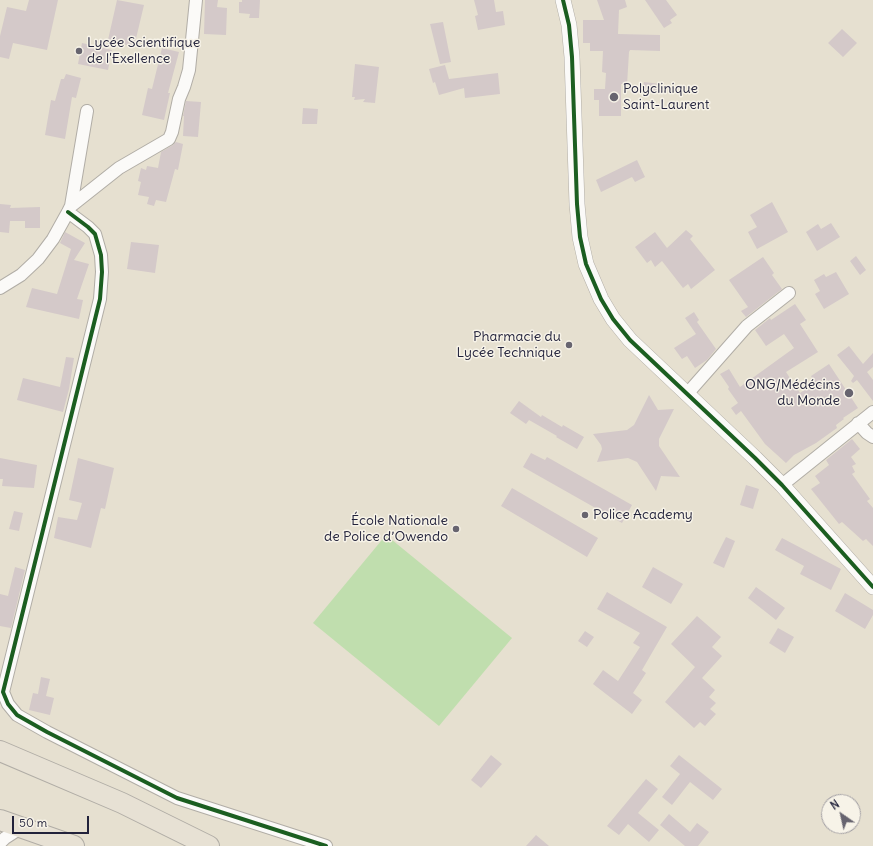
<!DOCTYPE html>
<meta charset="utf-8">
<style>
body{margin:0}
#map{position:relative;width:873px;height:846px;overflow:hidden;background:#e6e0d0;font-family:Delius,sans-serif}
canvas{display:block}
.north{position:absolute;left:821px;top:794px;width:40px;height:40px;box-sizing:border-box;background:#f7f3e8;border:1px solid #a29fa3;border-radius:50%;rotate:326deg;font-size:11px;font-weight:700;line-height:16px;text-align:center;color:#22223b}
.north::after{content:'';display:block;margin:auto;width:14px;height:18px;background:#67646f;clip-path:polygon(50% 0,100% 100%,50% 72%,0 100%)}
.scale{position:absolute;left:12px;top:816px;width:77px;height:18px;box-sizing:border-box;border:2px solid #22223b;border-top:0;padding-left:5px;font-size:12px;line-height:14px;white-space:nowrap;color:#22223b;-webkit-text-stroke:3px #f7f3e8;paint-order:stroke}
</style>
<div id="map">
<canvas width="873" height="846"></canvas>
<div class="north">N</div>
<div class="scale">50 m</div>
</div>
<script>
const g = document.querySelector('canvas').getContext('2d');
g.lineJoin = 'round';
function fillPath(path, color) { g.fillStyle = color; g.fill(path, 'evenodd'); }
const toPath = rows => new Path2D(rows.map(r => 'M' + r).join(''));
function trace(path, color, width, dash) { g.strokeStyle = color; g.lineWidth = width; g.lineCap = dash ? 'butt' : 'round'; g.setLineDash(dash || []); g.stroke(path); }
function label(font, color, halo, rows, align = 'center') {
  g.font = font + ' Delius,sans-serif'; g.lineWidth = 3; g.setLineDash([]); g.textBaseline = 'middle'; g.strokeStyle = halo; g.fillStyle = color; for (const [text, x, y, turn = 0] of rows) {
    g.save(); g.translate(x, y); g.rotate((+turn || 0) * Math.PI / 180); g.textAlign = isNaN(turn) ? turn : align; if (halo) g.strokeText(text, 0, 0); g.fillText(text, 0, 0); g.restore();
  }
}
const green = toPath([
 [386,535,512,638,439,726,313,623]
]);
const building = toPath([
 [29,0,58,0,47,50,13,43,9,59,0,57,0,36,7,7,26,11],
 [117,0,144,5,134,47,108,40],
 [205,0,218,0,217,7,227,8,226,35,204,34],
 [242,0,260,0,259,18,249,18,250,14,239,13,239,2,242,2],
 [474,0,494,0,496,12,503,11,505,25,478,30,475,16,478,15],
 [597,0,625,0,627,7,619,10,618,34,660,35,660,51,630,50,629,52,627,85,621,84,621,116,599,116,599,100,594,100,594,89,605,89,606,73,602,72,603,51,590,51,590,43,583,43,583,20,604,20],
 [645,0,666,0,677,15,670,20,672,23,664,28],
 [443,22,451,62,440,64,430,24],
 [842,29,857,43,843,57,828,43],
 [82,43,112,50,108,70,78,64],
 [162,48,179,52,168,93,170,93,164,120,142,115,148,88,152,89],
 [355,64,379,67,375,103,363,102,365,99,354,100,355,97,352,97],
 [445,65,449,79,498,73,500,94,465,98,464,88,439,95,435,82,433,83,429,69],
 [66,74,81,78,76,98,72,97,65,139,45,135,51,100,55,101,61,79,64,79],
 [644,82,661,84,659,94,642,91],
 [186,101,201,102,198,137,183,136,184,116,183,116],
 [303,108,318,109,317,124,302,124],
 [176,142,183,144,178,170,175,169,166,202,156,200,154,206,147,204,149,197,138,195,141,182,138,181,141,168,146,170,147,166,158,168,161,152,173,145],
 [637,160,645,177,635,182,632,177,601,192,596,180],
 [772,202,788,232,757,249,748,232,757,227,750,215],
 [0,204,11,205,10,208,40,207,40,228,25,228,25,221,10,221,9,233,0,232],
 [831,223,840,237,817,251,806,232,818,224,821,229],
 [686,230,693,236,690,239,715,270,691,289,688,284,683,288,662,261,655,267,651,260,647,263,635,247,655,232,667,248],
 [65,232,85,243,74,260,89,264,77,299,83,300,79,319,26,307,32,288,57,294,71,249,60,243],
 [131,242,159,245,155,273,127,269],
 [856,256,866,270,860,275,850,261],
 [763,257,774,273,772,275,782,289,746,317,741,311,748,307,729,280],
 [836,272,849,294,824,309,815,294,820,291,814,280,824,274,826,277],
 [795,304,806,320,800,324,818,352,786,372,800,393,815,383,811,376,829,364,858,408,843,418,844,419,836,425,837,428,816,443,794,455,786,463,765,444,741,411,736,415,731,408,738,403,728,389,729,387,720,374,729,369,740,387,794,348,784,334,766,346,755,330,770,318,771,320],
 [694,312,699,320,697,322,716,349,707,360,695,368,687,356,682,359,674,348,696,334,685,318],
 [849,346,863,364,873,353,873,367,867,372,873,380,873,401,857,380,853,383,851,381,854,376,837,355],
 [66,357,74,358,69,389,63,412,17,400,23,378,60,387],
 [649,395,658,410,674,409,659,439,659,446,680,477,661,476,656,491,637,462,628,458,597,462,602,449,601,445,593,434,627,430,634,425],
 [519,401,541,417,542,415,562,427,563,425,584,437,577,449,556,437,557,436,529,420,526,424,510,413],
 [852,439,860,449,851,457,856,464,852,466,855,472,852,474,870,499,867,501,873,508,873,546,866,539,863,541,842,522,839,524,811,489,820,483,815,476,829,465,826,460],
 [531,453,545,460,547,457,632,505,622,523,523,467],
 [0,458,37,465,34,488,2,486,3,479,0,479],
 [78,458,114,468,105,509,101,508,91,548,54,538,58,517,77,520,82,503,69,500],
 [746,485,759,489,753,509,740,505],
 [512,488,598,538,587,557,501,506],
 [14,511,23,513,19,531,9,529],
 [726,537,735,541,724,568,713,563],
 [782,538,841,569,831,590,800,574,804,566,775,550],
 [15,567,25,570,11,628,0,626,0,594,8,596],
 [653,567,683,584,671,604,642,587],
 [756,587,785,608,776,620,748,598],
 [607,592,667,627,642,670,646,673,633,693,642,700,632,714,593,684,603,670,618,681,640,647,633,643,640,633,597,609],
 [845,593,873,610,873,615,865,629,835,611],
 [697,616,721,637,712,647,722,656,702,678,715,690,709,697,716,703,710,709,716,714,705,726,700,722,694,728,665,702,695,667,671,644],
 [778,628,794,637,785,653,769,643],
 [585,631,594,637,587,647,578,641],
 [41,677,50,679,46,696,54,698,50,715,29,710,33,693,38,694],
 [491,755,502,764,481,788,471,780],
 [679,755,722,789,713,800,690,782,672,805,662,797,680,774,670,766],
 [646,779,658,789,638,813,659,830,649,842,628,824,619,835,607,826],
 [669,814,690,832,697,823,709,832,698,846,685,846,660,825],
 [536,835,549,846,526,846]
]);
const minor = toPath([
 [71,206,119,168,169,139,172,132,179,99,184,87,189,70,196,0],
 [68,212,88,227,95,234,101,255,102,272,100,299,3,692,8,704,17,715,47,732,177,798,326,846],
 [0,288,21,275,38,259,53,239,68,212,71,206,87,111],
 [687,394,747,326,789,293],
 [858,423,867,433,873,437],
 [782,485,873,412],
 [0,843,5,838,22,827]
]);
const tertiary = toPath([
 [563,0,569,25,572,57,577,204,580,237,586,264,601,299,613,319,630,340,755,458,782,485,873,587]
]);
const trunk = toPath([
 [0,751,122,803,209,846],
 [0,820,74,846]
]);
const cycleway = toPath([
 [563,0,569,25,572,57,577,204,580,237,586,264,601,299,613,319,630,340,755,458,782,485,873,587],
 [68,212,88,227,95,234,101,255,102,272,100,299,3,692,8,704,17,715,47,732,177,798,326,846]
]);
const markers = [
 [79,51,4,"#67646f"],
 [614,97,5,"#67646f"],
 [569,345,4,"#67646f"],
 [849,393,5,"#67646f"],
 [585,515,4,"#67646f"],
 [456,529,4,"#67646f"]
];
const poiNames = [
 ["Lycée Scientifique",87,43],
 ["de l'Exellence",87,59],
 ["Polyclinique",623,89],
 ["Saint-Laurent",623,105],
 ["Pharmacie du",561,337,"right"],
 ["Lycée Technique",561,353,"right"],
 ["ONG/Médécins",840,385,"right"],
 ["du Monde",840,401,"right"],
 ["Police Academy",593,515],
 ["École Nationale",448,521,"right"],
 ["de Police d’Owendo",448,537,"right"]
];
fillPath(green, '#c0deae');
fillPath(building, '#d4c9c9');
trace(minor, '#b1ada6', 14);
trace(tertiary, '#b1ada6', 16);
trace(trunk, '#b1ada6', 22);
trace(minor, '#fbfaf8', 12);
trace(tertiary, '#fbfaf8', 15);
trace(trunk, '#e7e1d4', 20);
trace(cycleway, '#1b5e20', 4);
for (const [x, y, r, color] of markers) { const dot = new Path2D(); dot.arc(x, y, r, 0, 2 * Math.PI); g.fillStyle = color; g.fill(dot); trace(dot, '#f7f3e8', 1.5); }
label('14px', '#22223b', '#f7f3e8', poiNames, 'left');
</script>
